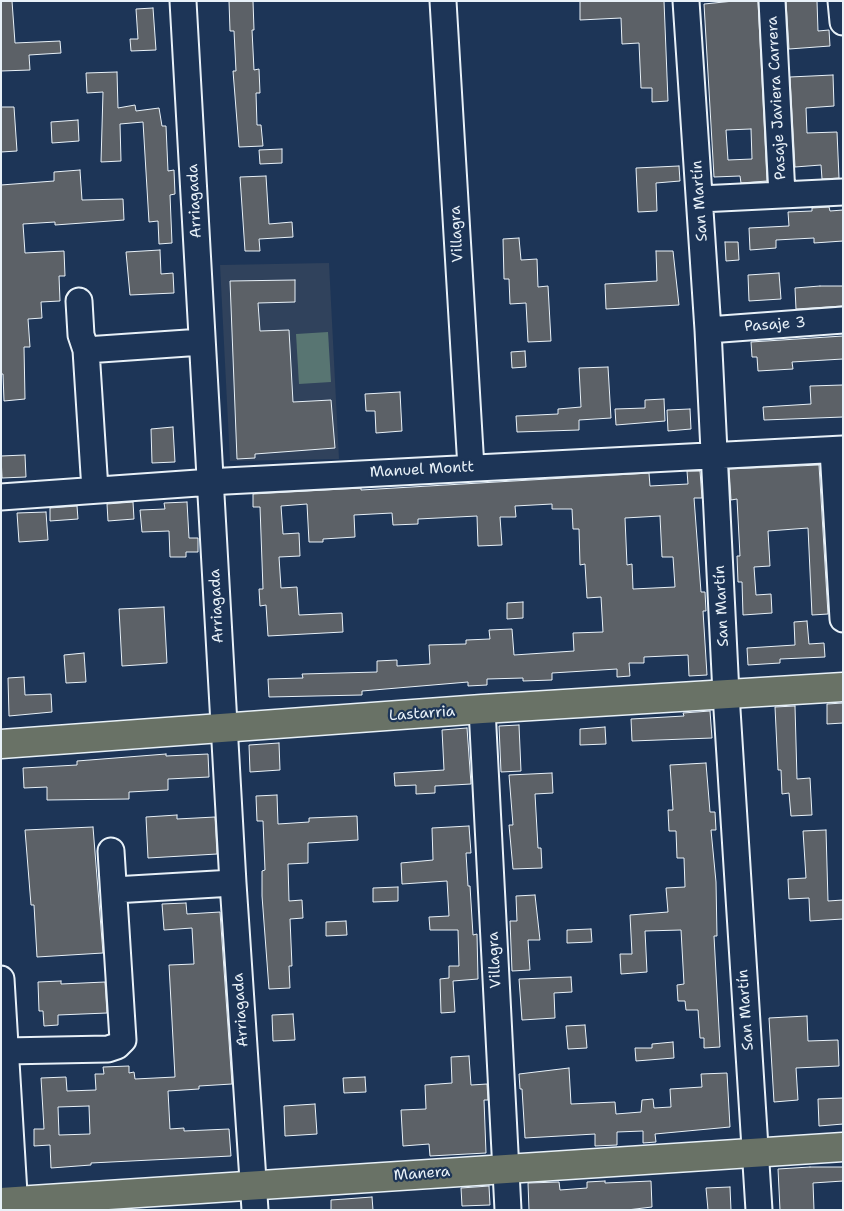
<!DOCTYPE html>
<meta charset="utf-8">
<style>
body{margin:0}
#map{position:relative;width:844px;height:1211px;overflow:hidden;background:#1d3557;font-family:"Shantell Sans",sans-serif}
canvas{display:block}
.frame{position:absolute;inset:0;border:2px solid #e8f1f8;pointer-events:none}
</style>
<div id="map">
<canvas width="844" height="1211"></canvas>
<div class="frame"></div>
</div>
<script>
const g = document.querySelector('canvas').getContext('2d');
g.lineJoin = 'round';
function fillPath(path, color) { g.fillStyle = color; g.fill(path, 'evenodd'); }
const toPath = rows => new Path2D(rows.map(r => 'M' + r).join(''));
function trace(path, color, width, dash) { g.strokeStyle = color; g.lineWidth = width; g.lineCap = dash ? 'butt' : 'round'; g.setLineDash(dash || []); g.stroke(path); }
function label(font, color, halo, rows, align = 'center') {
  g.font = font + ' "Shantell Sans",sans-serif'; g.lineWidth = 4.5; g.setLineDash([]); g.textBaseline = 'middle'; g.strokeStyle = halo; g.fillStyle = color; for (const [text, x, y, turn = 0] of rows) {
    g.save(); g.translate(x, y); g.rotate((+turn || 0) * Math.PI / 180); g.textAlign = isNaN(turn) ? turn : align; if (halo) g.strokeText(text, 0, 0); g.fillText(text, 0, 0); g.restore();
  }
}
const built = toPath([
 [329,263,339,459,230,461,220,265]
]);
const green = toPath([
 [328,332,331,382,299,384,296,334]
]);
const building = toPath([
 [1,1,12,1,15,43,60,41,61,53,29,55,30,70,1,71,1,1],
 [229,1,253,1,254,30,252,30,254,70,259,69,260,93,256,93,257,125,261,125,263,146,239,147,233,71,236,71,234,31,230,31,229,1],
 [580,1,664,1,668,101,652,102,652,88,641,88,639,43,622,44,621,18,580,20,580,1],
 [734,1,758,1,767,181,741,183,740,176,714,177,704,4,734,1],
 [751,129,752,159,728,160,726,130,751,129],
 [786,1,817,1,818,31,829,30,830,46,789,49,786,1],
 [153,8,156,50,131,51,130,39,138,39,136,9,153,8],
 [117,72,118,108,135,105,136,111,159,108,162,126,166,126,168,171,174,170,175,194,170,195,172,243,159,244,158,221,149,222,143,122,120,124,121,161,101,162,103,92,87,93,86,73,117,72],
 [833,75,834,106,806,108,807,133,837,132,839,178,822,179,821,165,795,167,790,77,833,75],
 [1,107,14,107,17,151,1,152,1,107],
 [78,120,79,141,52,143,51,122,78,120],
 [282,149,282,163,260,164,259,150,282,149],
 [679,166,680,181,656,183,657,211,638,212,636,168,679,166],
 [80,170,82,200,123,199,124,220,55,225,55,222,23,224,25,253,64,251,65,276,59,276,60,301,41,302,42,318,28,319,30,347,24,347,25,399,4,401,3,374,1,374,1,185,54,181,54,172,80,170],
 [266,176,269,224,292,222,293,237,259,239,260,251,245,251,240,177,266,176],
 [829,207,830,211,843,210,843,241,814,243,814,238,776,240,776,248,750,250,749,228,789,226,788,212,812,211,812,208,829,207],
 [519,238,521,260,537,259,538,287,548,286,551,341,528,342,526,303,510,304,509,279,504,279,503,239,519,238],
 [725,242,738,242,739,260,726,261,725,242],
 [160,250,161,274,173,273,174,293,130,295,126,252,160,250],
 [656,251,673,251,679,305,606,309,605,284,657,281,656,251],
 [779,273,781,299,749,301,748,275,779,273],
 [295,280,295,302,258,303,260,331,289,330,293,402,331,400,335,448,255,454,255,458,237,459,230,281,295,280],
 [820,286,843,286,843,306,796,309,795,288,820,286],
 [843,336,843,359,792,362,793,369,758,371,757,357,752,357,751,342,843,336],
 [525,351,526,367,512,368,511,352,525,351],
 [608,367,611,418,579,420,579,430,517,432,516,416,558,414,558,409,581,407,579,368,608,367],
 [843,385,843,417,764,420,763,407,811,404,810,386,843,385],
 [400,392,402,431,376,433,375,411,366,411,365,394,400,392],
 [664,399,665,421,616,425,615,409,645,408,645,400,664,399],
 [690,409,691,429,668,431,667,410,690,409],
 [173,427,175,462,152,463,151,429,173,427],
 [25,455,26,477,2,478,1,456,25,455],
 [819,465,828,614,812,615,808,528,768,531,770,566,754,567,756,595,771,594,772,613,743,615,742,582,738,582,737,556,740,556,737,499,731,500,729,469,819,465],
 [687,471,700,471,702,498,694,498,701,592,705,592,706,611,703,611,707,675,689,676,688,655,644,657,644,663,629,663,630,676,617,677,617,669,552,673,552,680,523,681,523,678,487,679,487,685,468,686,468,682,362,691,362,695,269,697,268,679,303,678,302,674,377,672,377,661,397,660,397,666,430,664,429,645,466,644,466,640,490,639,489,630,512,629,514,655,574,651,573,633,603,632,601,597,587,598,585,564,580,565,579,529,573,529,572,509,552,509,552,504,515,506,516,517,500,517,502,545,478,546,477,516,418,519,418,524,393,525,392,513,354,515,355,537,323,539,323,542,309,542,307,504,281,506,283,534,299,533,300,556,279,557,281,588,297,587,299,615,342,613,343,632,268,636,266,605,260,606,259,589,263,589,260,507,253,507,253,494,361,488,361,490,649,473,650,486,688,484,687,471],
 [660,516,662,557,673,557,675,587,633,589,632,564,627,565,625,518,660,516],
 [133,502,134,519,108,521,107,504,133,502],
 [187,502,189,538,198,538,198,552,186,552,186,557,170,557,169,531,142,532,140,510,165,509,164,503,187,502],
 [77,506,78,519,50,521,50,508,77,506],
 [46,512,48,540,19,542,17,513,46,512],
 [523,602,523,618,507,619,507,603,523,602],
 [164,607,167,663,122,666,119,609,164,607],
 [807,621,809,644,824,643,825,657,780,659,780,663,748,665,747,648,795,645,794,622,807,621],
 [84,653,86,682,66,683,64,655,84,653],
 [24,677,25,695,51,694,52,712,9,716,8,678,24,677],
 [843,703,843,723,827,724,827,704,843,703],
 [795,706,797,779,810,778,812,815,791,816,789,793,782,794,781,770,778,770,775,707,795,706],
 [710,711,712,738,632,741,631,719,684,716,683,713,710,711],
 [519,725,521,771,501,772,499,726,519,725],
 [605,727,606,744,580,745,580,729,605,727],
 [467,728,471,784,435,786,435,793,416,794,416,785,395,786,394,773,444,770,442,730,467,728],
 [279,743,280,770,250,772,249,745,279,743],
 [166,754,166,756,208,754,209,777,168,779,168,790,129,792,129,799,47,800,47,787,24,788,23,768,77,765,77,761,166,754],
 [706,763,710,812,715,812,716,830,711,830,716,882,717,936,714,936,720,1047,704,1048,704,1038,700,1038,698,1010,686,1010,685,1001,678,1001,677,985,684,984,681,930,645,931,647,972,621,974,620,954,632,954,630,915,668,912,666,888,685,887,684,858,677,858,676,831,669,831,668,810,673,810,670,765,706,763],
 [552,773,553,793,535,794,538,848,541,848,542,868,513,869,509,825,513,825,509,775,552,773],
 [277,795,278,824,309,822,309,818,357,816,358,840,308,843,308,863,288,864,289,901,302,900,303,918,290,919,292,966,289,966,290,988,269,989,262,896,262,871,265,870,263,821,257,821,256,796,277,795],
 [177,815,177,819,215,817,217,854,148,858,146,817,177,815],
 [469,826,471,853,466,853,468,886,470,886,473,935,477,934,478,979,453,981,455,1012,441,1013,440,979,449,978,449,966,459,966,458,930,430,930,429,917,449,916,447,881,402,884,401,863,433,860,432,828,469,826],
 [93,827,103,953,37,957,34,905,31,905,25,830,93,827],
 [826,830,828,901,843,900,843,919,810,921,809,898,789,899,788,879,806,878,803,831,826,830],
 [398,887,398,901,373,902,373,888,398,887],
 [535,895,540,940,528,940,530,970,512,971,510,921,517,921,516,896,535,895],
 [186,903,187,914,220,912,232,1084,199,1086,199,1089,168,1091,170,1129,184,1128,184,1131,229,1129,231,1156,91,1163,91,1165,51,1168,50,1145,34,1146,34,1129,44,1129,41,1078,66,1077,67,1091,96,1090,95,1074,104,1074,103,1067,129,1066,129,1073,134,1072,135,1079,175,1077,169,965,194,964,192,928,164,930,162,904,186,903],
 [89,1106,90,1134,59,1135,58,1107,89,1106],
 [346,921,347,935,326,936,326,922,346,921],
 [591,929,592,942,567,943,567,930,591,929],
 [571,977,572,992,554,993,555,1018,522,1020,519,979,571,977],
 [61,981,61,984,105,982,107,1013,58,1015,58,1025,44,1026,43,1011,39,1011,38,982,61,981],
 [293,1014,295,1040,273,1041,272,1015,293,1014],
 [807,1016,808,1041,838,1040,839,1066,796,1068,798,1100,774,1102,769,1018,807,1016],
 [585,1025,587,1048,568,1049,566,1026,585,1025],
 [673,1042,674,1058,636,1061,635,1048,652,1048,652,1044,673,1042],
 [469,1056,471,1085,487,1084,488,1100,484,1100,486,1153,430,1156,429,1144,403,1146,401,1110,426,1109,425,1085,452,1083,451,1057,469,1056],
 [569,1068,571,1104,615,1102,616,1114,641,1112,642,1100,653,1099,654,1108,671,1107,670,1089,702,1087,701,1074,727,1073,730,1127,655,1134,656,1142,643,1143,643,1131,617,1132,617,1145,595,1146,595,1134,525,1138,522,1089,520,1089,519,1074,569,1068],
 [365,1077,366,1092,344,1093,343,1078,365,1077],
 [843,1098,843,1124,819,1126,818,1099,843,1098],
 [315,1104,317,1134,285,1136,284,1106,315,1104],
 [810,1167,843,1167,843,1181,813,1183,814,1210,780,1210,778,1169,810,1167],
 [605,1181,605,1183,651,1181,652,1207,627,1210,529,1210,528,1183,559,1182,560,1190,587,1188,587,1182,605,1181],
 [489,1186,490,1205,462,1206,461,1188,489,1186],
 [730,1187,731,1210,708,1210,706,1188,730,1187],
 [372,1197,373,1210,331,1210,331,1200,372,1197]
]);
const minor = toPath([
 [183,1,233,883,255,1210],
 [443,1,471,468],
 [686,1,708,330,726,694,759,1210],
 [772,1,782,195],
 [841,1,843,22],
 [700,199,843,192],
 [79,301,81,335,86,350],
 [708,330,843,320],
 [833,450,843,619],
 [95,490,86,350,202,342],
 [1,497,226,481,843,449],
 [482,709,508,1210],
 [114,890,233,883],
 [1,979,15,1210],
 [5,1051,108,1049,117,1046,123,1040,111,851]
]);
const major = toPath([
 [1,744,482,709,843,687],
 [1,1202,843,1147]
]);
const streetNames = [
 ["Pasaje Javiera Carrera",777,98,-93],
 ["Arriagada",195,201,-93],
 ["San Martín",700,201,-94],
 ["Villagra",457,234,-93],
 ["Pasaje 3",775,325,-4],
 ["Manuel Montt",422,470,-3],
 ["Arriagada",217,606,-93],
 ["San Martín",722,606,-93],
 ["Lastarria",422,714,-4],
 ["Villagra",495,960,-93],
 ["Arriagada",241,1010,-94],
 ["San Martín",746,1010,-94],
 ["Manera",422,1174,-4]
];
fillPath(built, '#30425c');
fillPath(green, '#587572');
fillPath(building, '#5c6167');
trace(building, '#e8f1f8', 1);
trace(minor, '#e8f1f8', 29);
trace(major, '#e8f1f8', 31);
trace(minor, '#1d3557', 25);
trace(major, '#697266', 28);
label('15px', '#e8f1f8', '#1d3557', streetNames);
</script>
